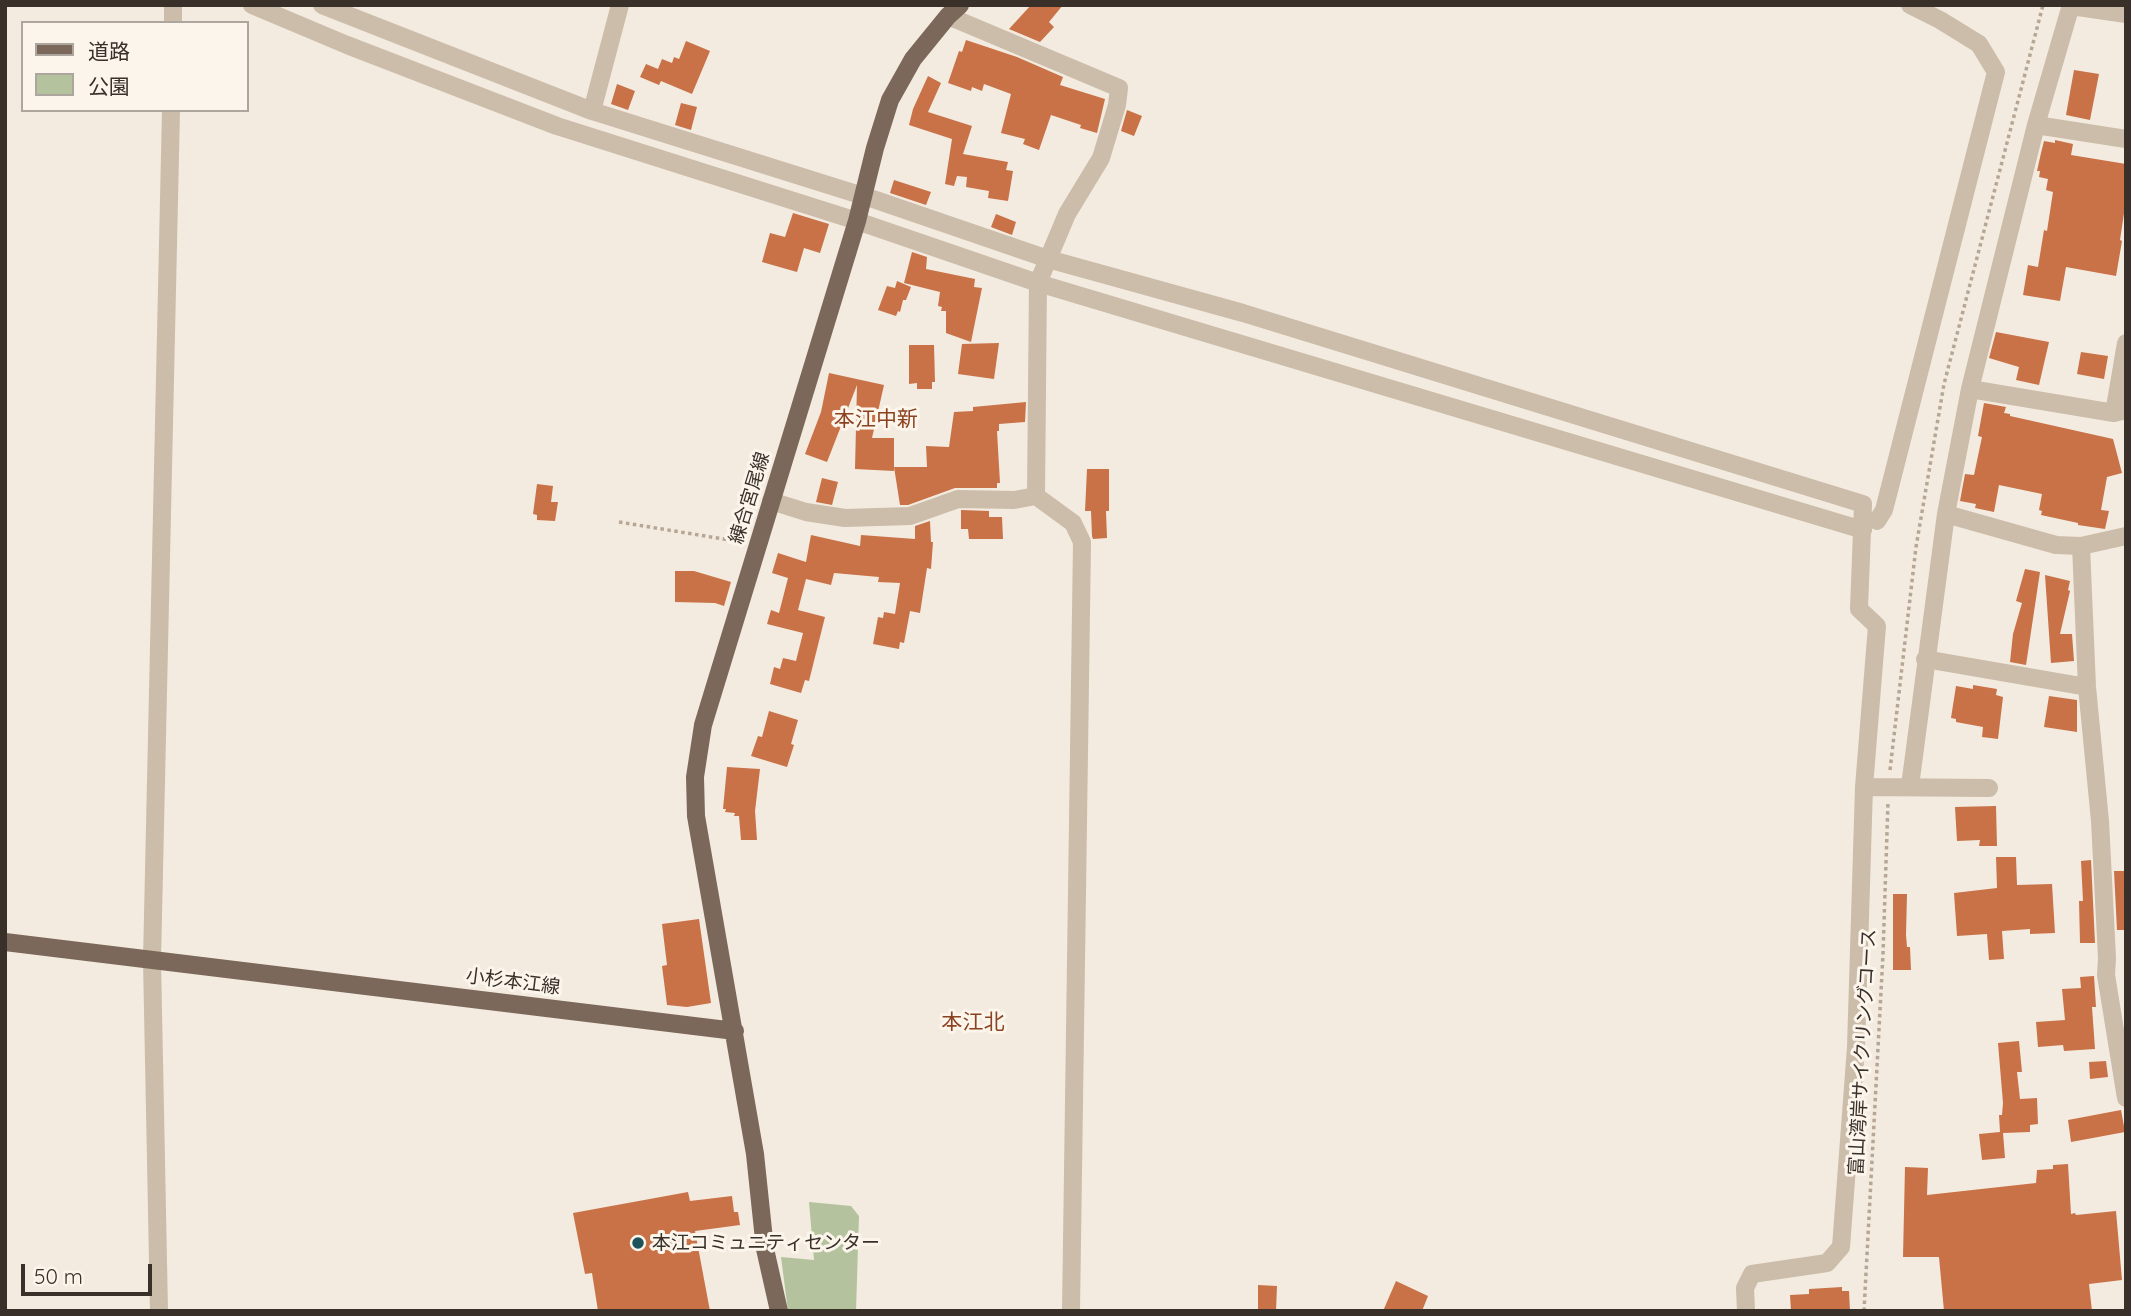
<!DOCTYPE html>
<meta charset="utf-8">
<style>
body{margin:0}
#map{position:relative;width:2131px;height:1316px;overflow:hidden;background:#f3ebdf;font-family:Quicksand,"Noto Sans JP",sans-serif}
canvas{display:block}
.frame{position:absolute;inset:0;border:7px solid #39302a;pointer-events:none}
.legend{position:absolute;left:21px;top:21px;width:228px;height:91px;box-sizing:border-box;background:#fbf5eb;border:2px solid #ada69e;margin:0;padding:9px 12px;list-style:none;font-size:21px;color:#39302a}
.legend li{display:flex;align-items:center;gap:14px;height:35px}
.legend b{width:35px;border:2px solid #ada69e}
.scale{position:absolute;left:21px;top:1264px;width:131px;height:32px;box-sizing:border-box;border:4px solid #39302a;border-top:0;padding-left:9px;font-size:21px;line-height:24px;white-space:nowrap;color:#39302a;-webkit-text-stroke:5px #fbf5eb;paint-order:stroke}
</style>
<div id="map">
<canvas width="2131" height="1316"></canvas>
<div class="frame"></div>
<ul class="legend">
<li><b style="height:9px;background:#7c685a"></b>道路</li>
<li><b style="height:19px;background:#b4c39e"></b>公園</li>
</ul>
<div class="scale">50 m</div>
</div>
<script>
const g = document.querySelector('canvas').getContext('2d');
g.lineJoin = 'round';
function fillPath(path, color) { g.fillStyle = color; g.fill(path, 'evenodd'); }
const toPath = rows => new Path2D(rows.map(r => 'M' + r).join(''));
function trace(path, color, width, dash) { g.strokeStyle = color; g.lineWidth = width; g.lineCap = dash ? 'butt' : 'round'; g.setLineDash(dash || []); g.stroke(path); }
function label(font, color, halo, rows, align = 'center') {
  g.font = font + ' Quicksand,"Noto Sans JP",sans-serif'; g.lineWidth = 6; g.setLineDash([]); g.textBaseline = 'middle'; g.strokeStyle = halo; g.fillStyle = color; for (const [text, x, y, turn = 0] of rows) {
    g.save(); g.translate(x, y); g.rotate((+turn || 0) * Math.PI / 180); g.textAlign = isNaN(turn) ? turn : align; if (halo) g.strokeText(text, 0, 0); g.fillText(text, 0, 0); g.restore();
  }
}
const green = toPath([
 [809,1202,851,1206,859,1216,856,1311,788,1311,781,1257,814,1260]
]);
const building = toPath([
 [1031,5,1063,5,1049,22,1054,27,1040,42,1009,29],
 [966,40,1017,57,1063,77,1060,85,1105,99,1097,133,1080,128,1081,125,1051,115,1039,150,1023,144,1025,139,1001,133,1011,94,984,84,982,91,972,87,971,91,948,83,959,51,962,52],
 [686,41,710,51,692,94,661,81,659,85,640,77,646,64,658,69,662,59,672,63,674,57,679,59],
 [2074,70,2099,74,2090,120,2066,115],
 [928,76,941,83,928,112,972,126,963,154,1008,162,1006,170,1013,171,1008,201,988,198,989,191,966,187,967,177,957,176,954,186,945,184,952,139,909,125,913,109],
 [617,84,635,91,628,110,611,104],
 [681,103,697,107,691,130,675,125],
 [1127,110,1142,116,1134,136,1121,131],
 [2055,140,2073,144,2071,155,2126,164,2126,200,2120,240,2122,241,2116,276,2066,267,2060,301,2023,295,2028,265,2038,267,2044,230,2047,231,2053,192,2046,190,2048,179,2039,177,2040,171,2037,171,2041,153,2044,141,2055,143],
 [894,180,931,192,926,205,890,193],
 [793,213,829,224,820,253,804,248,797,272,762,262,770,233,785,237],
 [996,214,1016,222,1012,235,991,227],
 [912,252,927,257,926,269,975,279,974,287,982,288,971,342,946,333,946,311,941,311,942,307,938,306,940,292,904,283],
 [897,281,911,287,906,300,903,300,900,312,898,311,896,316,878,310,887,286,895,288],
 [1996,332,2049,342,2039,385,2016,380,2019,367,1989,358],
 [999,343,994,379,958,374,962,344],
 [909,345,934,345,935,382,932,382,932,389,917,389,917,383,909,384],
 [2081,352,2108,356,2104,379,2077,374],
 [829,373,884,385,872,438,894,438,894,471,855,469,857,385,827,462,805,454,821,412],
 [1026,402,1025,422,999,424,999,431,997,431,1000,483,997,483,997,488,955,488,908,505,900,505,894,467,927,467,926,446,949,447,954,412,973,411,973,407],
 [1984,403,2006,407,2004,413,2010,414,2010,416,2113,439,2122,473,2107,477,2101,510,2109,511,2105,529,2078,525,2078,523,2041,515,2042,511,2039,510,2042,494,1999,485,1994,512,1975,508,1976,504,1960,501,1965,474,1974,475,1982,437,1978,436],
 [1087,469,1109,469,1109,511,1106,511,1107,538,1093,539,1092,536,1091,511,1085,511],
 [822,478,838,482,832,505,816,502],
 [537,484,553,486,551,502,558,502,555,521,537,520,537,515,533,514],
 [961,510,989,511,989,517,1002,517,1003,539,969,539,968,529,961,529],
 [930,521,931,542,933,542,931,569,927,568,920,613,910,611,904,643,900,642,899,649,873,644,878,617,883,618,884,612,895,614,900,583,878,582,879,577,834,573,831,585,806,579,798,610,825,617,809,681,805,680,801,693,770,684,774,667,780,669,783,658,796,661,803,633,767,624,771,610,779,613,788,578,772,573,778,553,806,562,811,535,860,546,861,535,915,539,915,526],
 [2025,569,2040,572,2026,665,2010,662,2013,634,2022,603,2016,601],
 [675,571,694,571,731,582,724,606,715,603,675,602],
 [2045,575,2070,581,2068,590,2070,591,2060,634,2072,634,2074,661,2051,663],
 [1973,685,1997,689,1996,695,2003,697,1998,739,1982,737,1983,727,1956,722,1956,719,1951,718,1956,686,1973,689],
 [2049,696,2077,700,2077,732,2044,727],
 [769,711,798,720,791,744,794,745,787,767,751,756,758,736,762,737],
 [727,767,760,769,755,811,757,840,741,840,739,816,734,816,735,813,725,812,726,809,723,809],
 [1996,806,1997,846,1979,846,1980,840,1957,841,1955,807],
 [1996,857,2016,857,2017,885,2052,884,2055,933,2030,934,2030,929,2002,931,2004,959,1989,960,1987,934,1957,936,1954,893,1997,888],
 [2091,860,2095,943,2080,943,2079,901,2083,901,2081,861],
 [2114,871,2126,871,2126,930,2117,930],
 [1893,894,1907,894,1906,935,1907,947,1910,947,1911,970,1893,970],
 [699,919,711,1003,687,1007,667,1005,662,966,667,965,662,924],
 [2094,976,2096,1007,2092,1007,2095,1049,2064,1051,2063,1045,2038,1047,2036,1022,2065,1020,2062,989,2081,988,2080,977],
 [2019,1041,2022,1072,2017,1072,2020,1099,2037,1098,2038,1124,2030,1125,2030,1132,2003,1133,2005,1158,1982,1160,1979,1134,2000,1132,1999,1115,2002,1115,2003,1103,1998,1043],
 [2106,1061,2108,1077,2090,1079,2089,1062],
 [2121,1110,2125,1132,2071,1142,2068,1120],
 [2068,1164,2071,1214,2075,1213,2076,1215,2116,1211,2122,1280,2089,1284,2092,1311,1944,1311,1939,1257,1903,1257,1905,1167,1928,1168,1927,1195,2036,1183,2037,1170,2053,1169,2053,1165],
 [688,1192,690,1201,732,1196,734,1212,738,1212,740,1225,695,1231,710,1311,598,1311,592,1273,585,1274,573,1213],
 [1396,1281,1428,1296,1422,1311,1383,1311],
 [1258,1285,1277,1286,1276,1311,1258,1311],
 [1842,1287,1842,1291,1849,1291,1850,1311,1791,1311,1790,1295,1809,1294,1809,1289]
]);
const path = toPath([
 [619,522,742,542],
 [1890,770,1916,547,1944,384,2043,5],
 [1864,1311,1883,954,1888,802]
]);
const minor = toPath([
 [252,5,347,45,557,126,857,221,1038,283,1863,530],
 [322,5,592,111,876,200,1048,259,1243,313,1863,504,1859,609,1877,626,1864,787,1856,1047,1841,1247,1827,1263,1752,1274,1745,1288,1746,1311],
 [2071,6,2126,14],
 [948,16,1119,88,1117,105,1101,158,1067,214,1038,283,1036,496,1073,523,1082,542,1071,1311],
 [173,23,173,5],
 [592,111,620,5],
 [2036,125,2126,139],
 [1970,389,2114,413,2126,410],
 [2114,413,2126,343],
 [771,501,806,512,845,518,910,516,958,499,1014,500,1036,496],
 [1946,514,2056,545,2081,546,2126,536],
 [1877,521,1884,510,1996,72,1979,44,1940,20,1910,5],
 [2081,546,2087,687,2100,821,2107,958,2106,975,2126,1098],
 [1925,659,2087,687],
 [1910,786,1946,514,1970,389,2036,125,2071,5],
 [1864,787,1989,788],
 [159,1311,152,960,171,110]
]);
const major = toPath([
 [5,942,735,1031],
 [779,1311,765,1249,755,1154,696,816,695,777,703,725,857,221,875,148,890,100,913,59,948,16,960,5]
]);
const markers = [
 [638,1243,7,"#1e535c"]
];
const streetNames = [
 ["練合宮尾線",750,498,-73],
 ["小杉本江線",513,982,7],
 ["富山湾岸サイクリングコース",1863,1052,-87]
];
const poiNames = [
 ["本江コミュニティセンター",652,1243]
];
const neighbourhoodNames = [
 ["本江中新",876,420],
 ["本江北",973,1023]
];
fillPath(green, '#b4c39e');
fillPath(building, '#c97147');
trace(path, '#b8a694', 3.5, [3.5, 3.5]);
trace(minor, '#ccbcaa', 18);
trace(major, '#7c685a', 18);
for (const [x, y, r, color] of markers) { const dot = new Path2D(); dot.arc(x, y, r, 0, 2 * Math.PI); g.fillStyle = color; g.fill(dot); trace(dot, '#fbf5eb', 2.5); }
label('19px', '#39302a', '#fbf5eb', streetNames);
label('19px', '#39302a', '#fbf5eb', poiNames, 'left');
label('21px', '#8b4220', '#fbf5eb', neighbourhoodNames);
</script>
